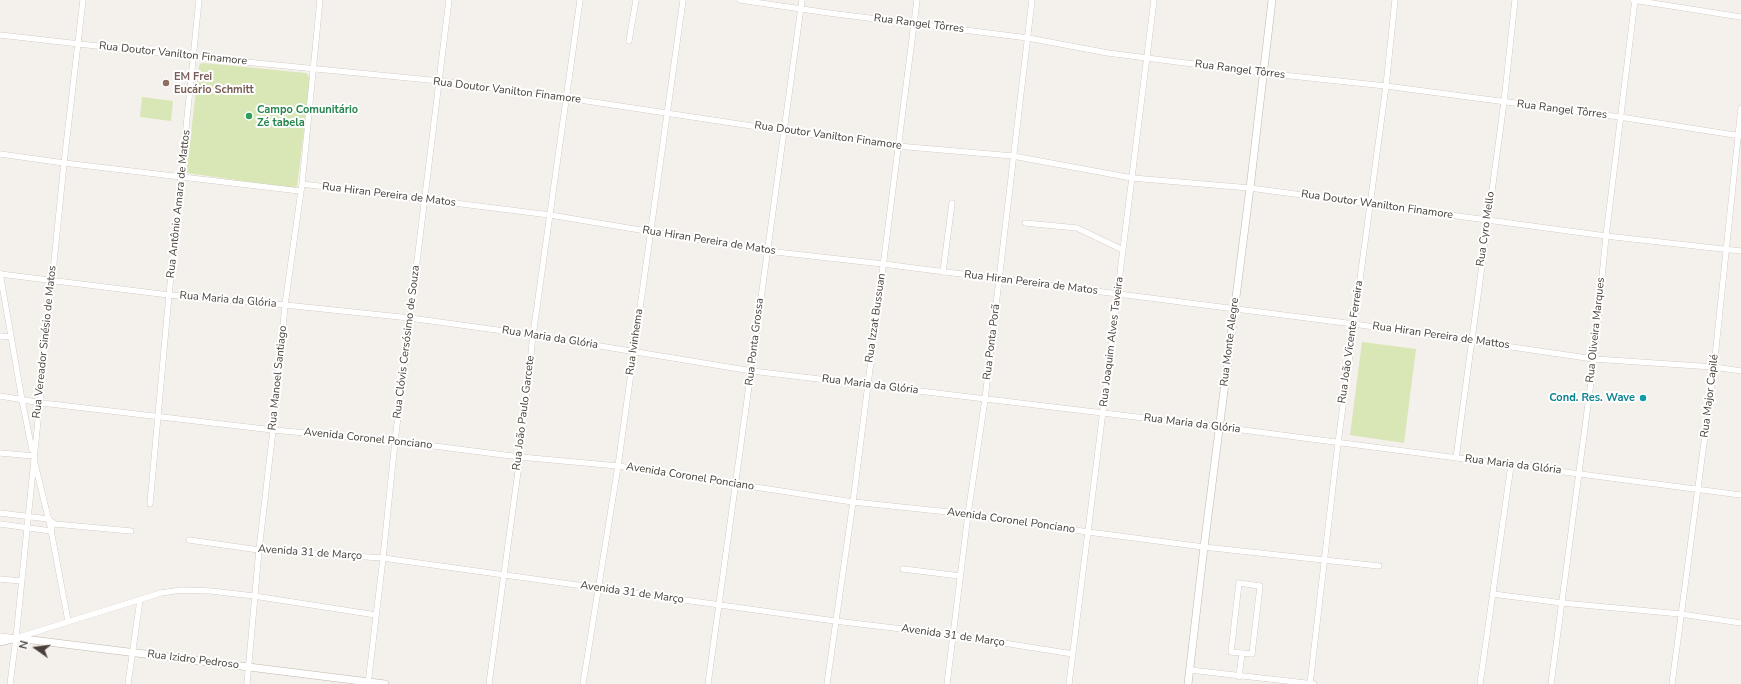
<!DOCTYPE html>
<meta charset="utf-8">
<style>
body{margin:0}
#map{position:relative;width:1741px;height:684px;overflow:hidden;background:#f4f0eb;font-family:"Nunito Sans",sans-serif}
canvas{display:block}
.north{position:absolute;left:16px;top:628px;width:40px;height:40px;-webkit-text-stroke:3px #fff;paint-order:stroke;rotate:284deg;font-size:11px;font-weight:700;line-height:16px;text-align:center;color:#484039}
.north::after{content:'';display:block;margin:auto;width:14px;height:18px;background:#484039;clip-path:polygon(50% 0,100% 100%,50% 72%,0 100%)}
</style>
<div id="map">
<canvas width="1741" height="684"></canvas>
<div class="north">N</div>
</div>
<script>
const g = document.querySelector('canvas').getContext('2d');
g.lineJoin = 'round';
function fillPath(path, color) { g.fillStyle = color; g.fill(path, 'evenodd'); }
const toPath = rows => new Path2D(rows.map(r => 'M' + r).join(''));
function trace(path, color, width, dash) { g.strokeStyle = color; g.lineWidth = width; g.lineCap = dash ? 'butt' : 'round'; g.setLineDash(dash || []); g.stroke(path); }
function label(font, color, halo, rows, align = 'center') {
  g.font = font + ' "Nunito Sans",sans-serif'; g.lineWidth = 4; g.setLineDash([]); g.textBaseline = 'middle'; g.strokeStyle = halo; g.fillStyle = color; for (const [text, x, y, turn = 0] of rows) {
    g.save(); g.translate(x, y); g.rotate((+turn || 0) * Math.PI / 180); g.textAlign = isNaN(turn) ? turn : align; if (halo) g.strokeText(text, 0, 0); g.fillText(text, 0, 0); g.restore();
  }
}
const green = toPath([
 [204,63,306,73,308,75,310,81,297,186,292,188,187,173,187,166,199,66,200,64],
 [142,97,173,101,171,121,140,117],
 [1362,342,1416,349,1404,443,1350,435]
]);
const minor = toPath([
 [740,0,829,13,1028,38,1108,53,1263,73,1386,86,1620,117,1741,136],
 [1633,0,1741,17],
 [0,35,194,57,440,81,567,98,785,131,897,146,1013,156,1132,178,1250,188,1606,236,1741,251],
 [629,41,636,0],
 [0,154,64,163,300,191],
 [302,184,550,215,767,251,883,264,1354,324,1594,359,1714,367,1741,371],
 [1025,223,1077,228,1123,250],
 [943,272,952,203],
 [0,273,22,400,32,450],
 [0,274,169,295,285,305,410,318,533,335,752,371,1220,427,1741,495],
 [0,336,11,337],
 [0,396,42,403,273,430,395,441,520,457,618,466,853,502,968,514,1088,532,1204,547,1379,566],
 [0,453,34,456],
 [1456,458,1504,102,1515,0],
 [34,460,50,525,68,621],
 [150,504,169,295,199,0],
 [0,513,48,519,55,524,131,531],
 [0,524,51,531,52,528],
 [189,540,259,550,383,558,835,621,953,635,1073,654],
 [903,569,960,576],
 [0,579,21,581],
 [1239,583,1260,586,1252,654,1231,652,1239,583],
 [1493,594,1562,603,1681,614,1741,623],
 [0,636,16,638,161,593,181,590,211,591,254,596,376,615],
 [1190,670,1314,684],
 [1239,677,1242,653],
 [10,684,16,638,64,163,83,0],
 [128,684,140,600],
 [247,684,259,550,273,430,285,305,302,184,320,0],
 [368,684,383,558,395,441,449,0],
 [489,684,520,457,533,335,580,0],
 [583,684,618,466,683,0],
 [708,684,802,0],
 [827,684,853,502,917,0],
 [947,684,968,514,985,399,1032,0],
 [1069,684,1154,0],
 [1310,684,1338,443,1386,86,1395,0],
 [1480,684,1511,465],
 [1551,684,1594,359,1606,236,1635,0],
 [1672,684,1714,367,1741,108]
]);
const tertiary = toPath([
 [0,642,16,638,385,684],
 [1188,684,1204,547,1250,188,1272,0]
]);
const markers = [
 [166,83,4,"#8d6e63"],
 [249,116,4,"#2e9e5b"],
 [1643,398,4,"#0f9aa8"]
];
const streetNames = [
 ["Rua Rangel Tôrres",919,24,7],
 ["Rua Doutor Vanilton Finamore",173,54,6],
 ["Rua Rangel Tôrres",1240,70,7],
 ["Rua Doutor Vanilton Finamore",507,91,7],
 ["Rua Rangel Tôrres",1562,110,7],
 ["Rua Doutor Vanilton Finamore",828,136,8],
 ["Rua Hiran Pereira de Matos",389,195,7],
 ["Rua Antônio Amara de Mattos",179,204,-84],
 ["Rua Doutor Wanilton Finamore",1377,205,8],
 ["Rua Cyro Mello",1486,229,-82],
 ["Rua Hiran Pereira de Matos",709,241,9],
 ["Rua Hiran Pereira de Matos",1031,283,7],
 ["Rua Maria da Glória",228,300,5],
 ["Rua Izzat Bussuan",876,318,-82],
 ["Rua Oliveira Marques",1596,330,-84],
 ["Rua Hiran Pereira de Mattos",1441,336,8],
 ["Rua Maria da Glória",550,338,9],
 ["Rua Vereador Sinésio de Matos",45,342,-84],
 ["Rua Clóvis Cersósimo de Souza",407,342,-83],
 ["Rua Ivinhema",635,342,-82],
 ["Rua Ponta Grossa",755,342,-83],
 ["Rua Ponta Porã",992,342,-83],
 ["Rua Joaquim Alves Taveira",1112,342,-83],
 ["Rua Monte Alegre",1230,342,-83],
 ["Rua João Vicente Ferreira",1351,342,-82],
 ["Rua Manoel Santiago",278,378,-84],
 ["Rua Maria da Glória",870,385,7],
 ["Rua Major Capilé",1710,396,-83],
 ["Rua João Paulo Garcete",524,413,-83],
 ["Rua Maria da Glória",1192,424,7],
 ["Avenida Coronel Ponciano",368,439,6],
 ["Rua Maria da Glória",1513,465,7],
 ["Avenida Coronel Ponciano",690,477,9],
 ["Avenida Coronel Ponciano",1011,521,8],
 ["Avenida 31 de Março",310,553,4],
 ["Avenida 31 de Março",632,593,8],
 ["Avenida 31 de Março",953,636,8],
 ["Rua Izidro Pedroso",193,660,7]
];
const educationNames = [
 ["EM Frei",174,77],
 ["Eucário Schmitt",174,90]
];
const leisureNames = [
 ["Campo Comunitário",257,110],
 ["Zé tabela",257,123]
];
const cultureNames = [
 ["Cond. Res. Wave",1635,398]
];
fillPath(green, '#d9e6b6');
trace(minor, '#c0b6ad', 6);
trace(tertiary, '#c0b6ad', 8);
trace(minor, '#fff', 5.5);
trace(tertiary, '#fff', 7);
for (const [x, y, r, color] of markers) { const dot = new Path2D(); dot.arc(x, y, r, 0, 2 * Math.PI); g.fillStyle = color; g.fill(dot); trace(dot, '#fff', 1.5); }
label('11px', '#484039', '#fff', streetNames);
label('bold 11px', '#785e54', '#fff', educationNames, 'left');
label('bold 11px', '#27864d', '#fff', leisureNames, 'left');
label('bold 11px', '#0d838f', '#fff', cultureNames, 'right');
</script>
